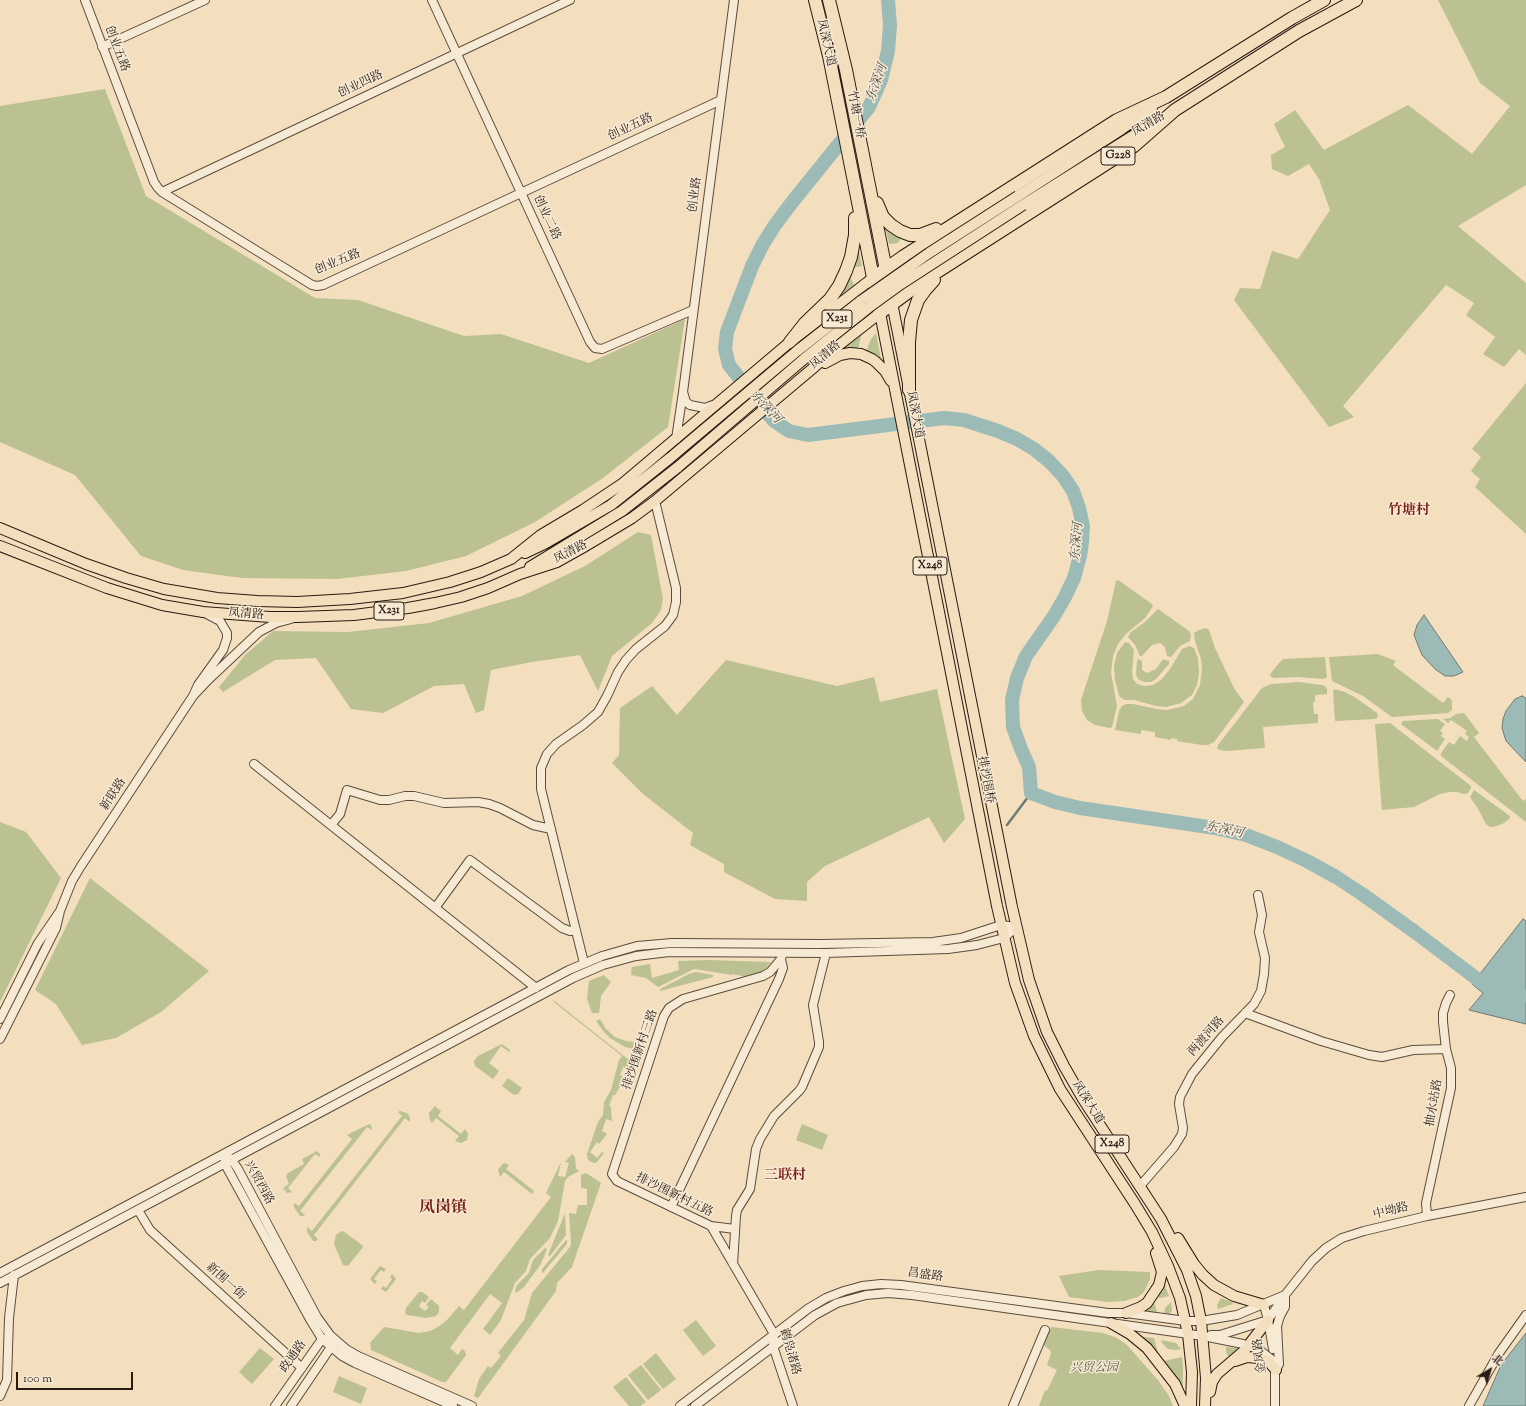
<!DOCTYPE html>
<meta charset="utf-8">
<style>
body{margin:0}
#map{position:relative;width:1526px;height:1406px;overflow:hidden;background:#f3debe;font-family:"Sorts Mill Goudy","Noto Serif SC",serif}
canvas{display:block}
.north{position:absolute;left:1470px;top:1350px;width:40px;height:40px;-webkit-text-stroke:3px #f7ead5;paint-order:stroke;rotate:38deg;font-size:11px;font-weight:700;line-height:16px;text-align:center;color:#281b11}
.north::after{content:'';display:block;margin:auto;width:14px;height:18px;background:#281b11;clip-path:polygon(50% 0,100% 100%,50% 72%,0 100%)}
.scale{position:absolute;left:16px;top:1372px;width:117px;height:18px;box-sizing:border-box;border:2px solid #281b11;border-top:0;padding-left:5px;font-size:12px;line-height:14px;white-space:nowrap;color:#281b11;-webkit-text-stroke:3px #f7ead5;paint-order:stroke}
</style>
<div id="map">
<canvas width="1526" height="1406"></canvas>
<div class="north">北</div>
<div class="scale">100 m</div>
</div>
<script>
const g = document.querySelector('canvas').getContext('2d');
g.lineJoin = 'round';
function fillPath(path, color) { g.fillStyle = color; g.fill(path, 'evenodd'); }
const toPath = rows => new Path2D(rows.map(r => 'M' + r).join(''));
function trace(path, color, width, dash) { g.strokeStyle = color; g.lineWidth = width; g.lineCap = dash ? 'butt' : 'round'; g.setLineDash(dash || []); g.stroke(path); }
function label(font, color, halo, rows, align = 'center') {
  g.font = font + ' "Sorts Mill Goudy","Noto Serif SC",serif'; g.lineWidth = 3; g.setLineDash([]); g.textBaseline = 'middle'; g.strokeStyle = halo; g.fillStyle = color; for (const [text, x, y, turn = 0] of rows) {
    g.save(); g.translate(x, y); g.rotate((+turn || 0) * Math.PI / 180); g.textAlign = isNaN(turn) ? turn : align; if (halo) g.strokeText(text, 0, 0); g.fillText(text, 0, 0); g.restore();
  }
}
const green = toPath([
 [1438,0,1526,0,1526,185,1458,226,1526,283,1526,355,1519,349,1504,367,1483,354,1495,337,1466,315,1474,303,1446,285,1343,406,1354,417,1329,427,1234,300,1240,288,1260,289,1272,251,1298,259,1330,210,1319,179,1309,164,1288,176,1272,169,1271,155,1285,147,1274,124,1295,110,1324,150,1408,105,1472,154,1510,106,1480,83],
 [105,89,146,196,315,298,358,300,464,336,501,334,589,363,685,319,668,427,603,478,535,522,466,556,406,571,337,579,242,578,183,570,141,556,75,475,0,442,0,106],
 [885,226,902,236,898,243,889,244],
 [858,246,862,266,851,268],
 [849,275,854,285,835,299],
 [862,332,858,349,841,351,840,349],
 [876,333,881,359,879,360,866,352,871,339],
 [1526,383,1526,534,1475,487,1480,479,1471,471,1481,457,1472,449],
 [638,532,651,535,663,599,661,610,652,623,612,656,598,691,580,655,532,662,491,670,484,710,476,713,464,684,434,686,383,713,351,709,316,658,275,660,223,692,219,687,245,655,273,631,348,632,429,623,522,596,585,566],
 [1118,580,1152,604,1153,606,1145,618,1126,634,1118,644,1113,656,1111,673,1117,706,1112,727,1110,728,1095,725,1087,720,1082,711,1081,700,1107,621,1116,581],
 [1158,609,1189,631,1191,634,1190,641,1180,646,1171,657,1167,656,1165,647,1160,643,1152,645,1142,656,1140,656,1135,645,1128,637,1131,632,1145,622],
 [1206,628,1209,630,1215,648,1234,688,1244,702,1214,742,1208,745,1202,745,1177,741,1177,739,1171,738,1171,740,1155,737,1155,732,1141,730,1141,734,1115,730,1119,711,1122,706,1126,704,1133,704,1157,709,1167,710,1184,706,1193,699,1200,685,1202,669,1201,659,1195,641,1194,633,1199,630],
 [1125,642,1129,643,1134,650,1132,672,1133,679,1137,684,1144,686,1153,685,1161,680,1170,669,1182,649,1189,646,1194,648,1198,658,1199,673,1197,685,1192,695,1181,703,1166,707,1156,706,1134,700,1125,700,1121,698,1119,695,1115,680,1114,666,1117,653],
 [1378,654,1396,661,1393,665,1443,703,1448,697,1452,700,1452,710,1448,713,1392,717,1363,696,1332,681,1329,657],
 [1325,657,1327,677,1324,679,1298,677,1274,678,1270,676,1271,673,1279,663,1283,659],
 [1138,659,1142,661,1142,670,1147,673,1156,669,1163,659,1169,661,1169,664,1156,679,1151,682,1144,682,1138,679,1136,674,1137,661],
 [726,660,837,686,874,677,880,702,937,689,965,819,944,843,929,817,825,866,807,882,807,901,775,899,724,872,724,864,690,845,693,833,643,794,612,763,619,755,620,708,652,686,677,715],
 [1299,682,1321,685,1325,686,1327,689,1327,694,1315,695,1315,702,1313,702,1314,714,1318,714,1318,723,1263,727,1265,748,1226,751,1219,750,1217,748,1218,745,1262,688,1271,684],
 [1334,689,1345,692,1356,698,1377,713,1378,717,1375,719,1335,721,1333,692],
 [1464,713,1479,733,1474,737,1523,801,1526,799,1526,822,1441,756,1441,753,1449,742,1454,745,1460,736,1467,741,1469,737,1465,734,1467,731,1451,720,1448,723,1443,719,1450,718,1456,714],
 [1438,719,1445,724,1440,731,1443,733,1441,736,1445,739,1437,751,1401,724,1403,721],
 [1390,723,1471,786,1471,788,1468,793,1464,794,1457,792,1449,792,1440,794,1414,807,1382,810,1375,724],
 [1474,790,1510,816,1510,818,1504,823,1497,826,1490,827,1486,824,1477,807,1470,797],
 [0,822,26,832,61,878,0,1002],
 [90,878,209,971,161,1012,116,1038,82,1045,56,1004,35,990],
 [707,960,771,962,764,970,758,974,746,977,733,974,732,975,694,969,658,987,646,978,631,975,632,967,650,964,652,978,679,970,678,961],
 [696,972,713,975,713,977,660,991,660,989,689,974],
 [604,975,611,982,601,996,599,1013,592,1013,587,999,589,981],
 [552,999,634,1064,633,1069,623,1067,620,1075,625,1078,615,1095,613,1095,609,1106,611,1107,612,1121,606,1119,602,1131,607,1134,599,1144,597,1142,590,1152,597,1158,602,1152,604,1153,597,1162,594,1163,588,1160,587,1154,598,1122,603,1115,604,1102,611,1090,619,1060,622,1056,555,1003],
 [600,1019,606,1029,615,1037,626,1041,636,1042,642,1040,639,1050,625,1047,610,1038,604,1032,596,1021],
 [502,1044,510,1050,509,1052,501,1046,489,1063,499,1071,493,1079,475,1066,474,1061,478,1056],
 [508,1078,522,1088,518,1094,514,1095,502,1086],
 [435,1106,441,1111,438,1116,461,1134,465,1129,468,1134,467,1140,461,1143,455,1141,459,1136,436,1118,432,1123,430,1120,429,1113],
 [400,1111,407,1113,410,1117,410,1122,405,1118,314,1235,318,1239,316,1241,313,1241,307,1232,307,1227,312,1231,402,1116,398,1112],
 [369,1124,371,1125,372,1130,367,1127,300,1211,305,1215,304,1216,300,1216,294,1207,294,1203,299,1206,352,1139,347,1135],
 [802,1124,828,1135,822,1150,796,1140],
 [317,1151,320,1154,320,1157,315,1154,288,1188,292,1192,287,1193,283,1188,289,1184,286,1176,288,1173,304,1164,302,1159],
 [572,1154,575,1157,576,1169,579,1171,568,1177,565,1181,558,1221,550,1238,530,1259,526,1271,515,1283,501,1320,490,1335,483,1329,502,1303,490,1294,450,1348,458,1355,462,1349,465,1351,466,1355,446,1382,442,1382,371,1350,370,1343,384,1327,419,1333,430,1331,438,1327,447,1320,459,1306,464,1310,551,1197,546,1193,561,1162,558,1176,565,1177,569,1163,565,1162],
 [504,1163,509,1165,506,1169,534,1191,532,1194,504,1172,500,1177,498,1169],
 [586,1173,601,1183,572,1267,557,1283,556,1291,478,1398,474,1396,479,1379,488,1366,491,1368,501,1356,498,1353,524,1320,532,1293,570,1247,571,1243,569,1213,576,1214,578,1205,587,1205,587,1189,581,1188,581,1175],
 [565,1213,566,1235,550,1256,548,1255],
 [343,1231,362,1245,363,1247,348,1266,343,1265,334,1244,336,1235,340,1232],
 [567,1239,567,1244,542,1274,542,1269],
 [545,1248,547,1249,541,1264,524,1287,516,1293,515,1291,517,1285,529,1273,533,1260],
 [380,1266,386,1269,384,1272,381,1270,374,1279,377,1281,375,1284,370,1279],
 [1099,1270,1150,1272,1150,1279,1144,1292,1138,1297,1124,1301,1108,1302,1069,1297,1059,1276],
 [392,1274,396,1279,386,1292,381,1289,383,1286,386,1288,392,1279,390,1277],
 [1164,1283,1169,1296,1160,1298,1158,1297],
 [419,1292,422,1292,429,1297,425,1303,422,1301,419,1306,425,1311,429,1307,426,1305,431,1299,439,1306,439,1312,436,1316,426,1318,407,1315,405,1313,406,1308],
 [1221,1298,1232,1302,1233,1304,1218,1309,1217,1305],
 [1154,1302,1158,1314,1142,1312,1149,1307],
 [1171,1302,1172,1311,1169,1314,1164,1315,1165,1308],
 [696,1320,716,1346,703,1356,683,1330],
 [1051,1327,1103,1333,1115,1337,1126,1344,1158,1380,1169,1396,1173,1406,1039,1406,1045,1390,1047,1391,1057,1370,1047,1365,1051,1353,1050,1350,1043,1345],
 [1143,1337,1154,1338,1159,1356,1143,1338],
 [1161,1340,1176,1343,1181,1349,1176,1350,1168,1349,1162,1343],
 [1226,1347,1237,1348,1239,1350,1229,1358,1226,1352],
 [260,1348,274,1359,252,1384,239,1372],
 [656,1353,676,1379,663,1389,643,1364],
 [1182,1357,1183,1365,1183,1387,1164,1361],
 [641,1365,661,1390,648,1400,628,1375],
 [339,1376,367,1388,361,1404,333,1392],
 [626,1377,646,1402,640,1406,629,1406,613,1387]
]);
const water = toPath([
 [1424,615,1463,672,1454,676,1445,676,1435,669,1422,655,1414,635,1417,625,1424,615],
 [1522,696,1526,698,1526,762,1506,741,1502,728,1503,719,1506,711,1515,699,1522,696],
 [1523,919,1526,921,1526,1024,1469,1010,1483,993,1472,984,1523,919],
 [1526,1333,1526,1406,1483,1406,1501,1365,1526,1333]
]);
const stream = toPath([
 [1007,825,1031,793]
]);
const river = toPath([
 [888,0,890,25,888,51,881,80,869,107,793,201,775,225,763,244,752,266,727,332,725,349,729,365,773,420,789,431,808,435,944,418,964,420,998,431,1017,439,1034,449,1049,461,1063,476,1073,491,1079,508,1083,526,1082,542,1080,556,1074,578,1065,597,1054,616,1026,656,1017,678,1012,700,1013,727,1021,749,1029,767,1031,793,1055,802,1080,808,1215,828,1246,835,1277,847,1307,861,1336,877,1362,894,1415,932,1489,988,1526,996]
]);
const minor = toPath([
 [85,0,154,182,158,188,162,192,312,285,317,286,323,285,721,100],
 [432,0,590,342,595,348,602,349,693,310],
 [102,47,205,0],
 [162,192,570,0],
 [683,392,734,0],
 [676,439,683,392,686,402,690,405,705,408,713,405],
 [205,613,220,621,227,633,227,638,223,650,198,685,193,696,208,680,259,632,276,623,291,619],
 [254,764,536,988],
 [331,825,340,814,347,790,380,800,389,800,405,796,414,796,444,803,478,802,489,804,500,808,533,825,551,829],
 [435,908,470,860,562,928,570,931,576,930],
 [60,911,72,881,81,866,193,696],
 [781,959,770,972,763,976,683,999,669,1008,664,1016,612,1174,617,1181,711,1226,774,1334,773,1346,793,1406],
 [584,963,541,789,541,768,547,754,556,744,583,725,598,712,607,696,618,672,626,660,636,649,665,626,673,615,676,602,676,588,655,501],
 [1245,1013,1321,1041,1369,1055,1382,1057,1413,1050,1446,1049],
 [0,1019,38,943,60,911,56,928,0,1039],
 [1140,1186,1174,1147,1182,1134,1183,1128,1179,1104,1180,1097,1192,1074,1222,1037,1254,1004,1261,991,1264,974,1265,958,1259,932,1262,915,1258,895],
 [671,1207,779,979,783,968,781,959,782,955],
 [138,1210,150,1230,302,1368],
 [1427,1216,1426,1203,1451,1088,1451,1068,1446,1049,1443,1022,1443,1013,1446,1003,1450,995],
 [711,1226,735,1229],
 [733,1264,736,1216,737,1210,750,1189,756,1149,760,1139,774,1116,799,1091,802,1087,819,1047,819,1042,813,1005,826,953],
 [0,1273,569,970,602,956,637,946,672,943,820,944,933,942,961,938,1001,925,1016,927,1004,938,977,945,948,949,826,953,669,952,636,956,603,965,573,978,0,1283],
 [1264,1305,1268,1320,1273,1349],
 [1211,1335,1220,1335,1268,1320,1285,1295,1312,1261,1326,1248,1342,1238,1364,1231,1427,1216,1526,1197],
 [0,1396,7,1380,9,1318,14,1275],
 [275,1406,322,1339,327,1339],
 [291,1406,333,1344],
 [453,1406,355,1363,342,1356,322,1339,311,1321,225,1164,225,1154,232,1160,238,1169,317,1317,330,1335,346,1349,358,1356,472,1406],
 [680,1406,809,1308,826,1298,844,1291,862,1286,881,1284,901,1285,1108,1313,1126,1313,1186,1321,1201,1321,1237,1315,1285,1295],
 [695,1406,815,1315,837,1303,866,1295,888,1293,912,1295,1203,1336,1243,1344,1258,1349,1271,1359,1276,1370,1279,1364,1277,1326,1280,1316,1285,1307,1285,1295],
 [1013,1406,1045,1330],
 [1275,1406,1275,1364],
 [1469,1406,1499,1353,1526,1315]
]);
const major = toPath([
 [1018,196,1122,129,1152,108],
 [1023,205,1158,120],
 [892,303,1012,907,1029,980,1047,1032,1064,1066,1083,1099,1161,1219,1187,1270,1196,1296,1201,1321,1206,1378,1205,1406],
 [825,363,840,355,850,353,861,354,872,359,876,362,885,371,891,381],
 [0,528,86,564,126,578,164,589,217,598,257,601,297,602,350,599,403,593,450,582,481,572,511,559,541,535,583,510,622,484,790,342,873,278],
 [0,546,107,588,162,605,203,612,270,617,298,617,354,615,408,608,435,603,461,597,488,588,520,574,557,562,582,548,632,518,655,501,812,369,835,348,880,313,997,906,1015,983,1034,1036,1060,1089,1135,1204,1152,1232,1168,1266,1180,1298,1188,1334,1192,1372,1191,1406],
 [525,553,546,543,611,505,670,458],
 [530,567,622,511,678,467],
 [1178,1238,1194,1264,1203,1275,1214,1285,1234,1296,1264,1305],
 [1126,1313,1141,1307,1147,1303,1159,1285,1162,1272,1156,1253],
 [1111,1323,1130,1334,1147,1348,1175,1384,1185,1406],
 [1235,1361,1247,1357,1259,1358,1269,1362,1276,1370],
 [1210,1392,1212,1382,1217,1374,1244,1351,1268,1320]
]);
const highway = toPath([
 [815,0,829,56,880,313,926,279,1134,146,1175,110,1299,31,1356,0],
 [829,0,846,70,887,275],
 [877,203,883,217,891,225,900,231,910,235,920,235,936,229],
 [873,278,904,256,1117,120,1166,97,1292,18,1324,0],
 [790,342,805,323,830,299,839,286,846,271,851,257,855,235,855,218],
 [909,390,909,342,911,320,918,300,926,289,934,280]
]);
const majorBridge = toPath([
 [670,458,797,351,862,300,929,253,1018,196],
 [678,467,804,359,868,308,901,284,1023,205]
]);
const shields = [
 [1118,156,34],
 [837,319,30],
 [930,566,34],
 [389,611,30],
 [1112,1144,34]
];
const shieldNames = [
 ["G228",1118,156],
 ["X231",837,319],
 ["X248",930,566],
 ["X231",389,611],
 ["X248",1112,1144]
];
const streetNames = [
 ["凤深大道",825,43,77],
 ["创业五路",116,49,69],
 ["创业四路",361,85,-25],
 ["竹塘一桥",855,115,79],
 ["凤清路",1149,125,-31],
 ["创业五路",631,128,-25],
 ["创业路",696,195,-83],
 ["创业二路",546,218,65],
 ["创业五路",338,263,-22],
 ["凤清路",826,356,-41],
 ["凤深大道",914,415,79],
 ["凤清路",571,553,-27],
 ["凤清路",246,615,4],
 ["排沙围桥",985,780,79],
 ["新联路",114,795,-57],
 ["两渡河路",1207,1037,-49],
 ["排沙围新村三路",641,1050,-71],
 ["凤深大道",1087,1103,58],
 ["抽水站路",1435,1103,-80],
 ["兴贸西路",258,1183,61],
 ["排沙围新村五路",674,1196,26],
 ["中坳路",1391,1212,-14],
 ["昌盛路",925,1276,8],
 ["新围一街",225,1282,42],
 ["鹤凫渚路",789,1352,74],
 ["金凤路",1261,1356,-97],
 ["政通路",294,1357,-55]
];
const parkNames = [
 ["兴贸公园",1094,1369]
];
const waterNames = [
 ["东深河",878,83,-70],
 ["东深河",765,408,47],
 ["东深河",1078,542,-85],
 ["东深河",1224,831,12]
];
const quarterNames = [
 ["竹塘村",1409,512],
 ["三联村",785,1177]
];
const districtNames = [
 ["凤岗镇",443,1209]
];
fillPath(green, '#bbc191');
fillPath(water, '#9cbbb7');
trace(water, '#6e7b75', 1);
trace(stream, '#6e7b75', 2.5);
trace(river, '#9cbbb7', 14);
trace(minor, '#5b4c3c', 10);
trace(major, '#281b11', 12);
trace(highway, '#281b11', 14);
trace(minor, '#f7ead5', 8);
trace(major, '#f3debe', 10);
trace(highway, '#f3debe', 12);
trace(majorBridge, '#281b11', 12, []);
trace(majorBridge, '#f3debe', 10);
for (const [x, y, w] of shields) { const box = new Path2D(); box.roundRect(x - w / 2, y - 9, w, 18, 3); g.fillStyle = '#f7ead5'; g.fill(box); trace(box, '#281b11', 1); }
label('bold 11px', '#281b11', null, shieldNames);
label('12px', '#281b11', '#f7ead5', streetNames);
label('italic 12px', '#544d37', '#f7ead5', parkNames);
label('italic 13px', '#51534b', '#f7ead5', waterNames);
label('bold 14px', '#7a1f14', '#f7ead5', quarterNames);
label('bold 16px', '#7a1f14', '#f7ead5', districtNames);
</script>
